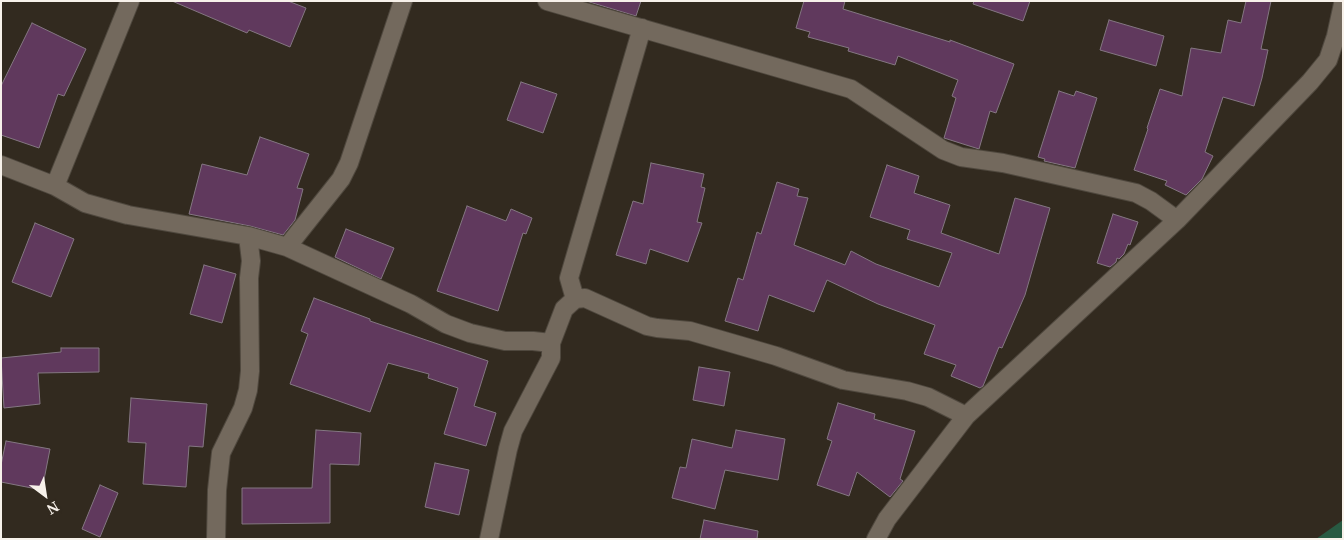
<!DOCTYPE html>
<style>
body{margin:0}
#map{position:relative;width:1344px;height:540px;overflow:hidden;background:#322a1f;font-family:"Noto Serif",serif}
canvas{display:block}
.frame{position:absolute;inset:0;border:2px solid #f7f1ea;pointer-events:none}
.north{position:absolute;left:20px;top:470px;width:50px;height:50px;-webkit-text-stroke:4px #322a1f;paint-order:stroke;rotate:149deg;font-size:14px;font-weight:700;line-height:20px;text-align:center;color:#f7f1ea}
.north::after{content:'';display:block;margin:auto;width:18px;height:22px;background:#f7f1ea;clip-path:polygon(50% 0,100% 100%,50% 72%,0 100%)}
</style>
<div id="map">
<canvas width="1344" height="540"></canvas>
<div class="frame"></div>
<div class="north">N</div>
</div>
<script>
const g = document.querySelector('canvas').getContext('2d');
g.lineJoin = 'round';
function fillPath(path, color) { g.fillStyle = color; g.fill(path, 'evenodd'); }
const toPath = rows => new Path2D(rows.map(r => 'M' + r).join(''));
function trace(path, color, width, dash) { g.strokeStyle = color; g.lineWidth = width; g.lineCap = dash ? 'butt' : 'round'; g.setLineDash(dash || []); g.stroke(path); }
const green = toPath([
 [1343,520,1343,539,1316,539]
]);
const building = toPath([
 [172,1,288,1,306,8,290,47,249,30,247,33,172,1],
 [586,1,641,1,636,16,586,1],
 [804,1,845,1,843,9,950,42,950,40,1014,64,996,113,990,111,979,149,944,138,956,98,952,96,958,80,898,56,895,65,848,51,849,48,808,37,810,32,796,28,804,1],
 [974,1,1030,1,1023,21,973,4,974,1],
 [1246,1,1271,1,1261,49,1268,50,1262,78,1254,106,1223,97,1205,152,1213,156,1202,179,1186,195,1165,185,1167,181,1134,170,1148,129,1147,128,1160,89,1182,96,1191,48,1221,53,1228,20,1241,23,1246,1],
 [1109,20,1164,36,1156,66,1100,50,1109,20],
 [32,23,86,49,64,96,58,94,39,148,1,135,1,86,32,23],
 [521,82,557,94,543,133,507,120,521,82],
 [1059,91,1074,96,1076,91,1097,98,1075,168,1044,161,1045,159,1038,157,1059,91],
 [260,137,309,154,297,188,303,189,295,220,283,235,250,226,189,214,202,164,247,175,260,137],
 [651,163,704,174,701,187,705,188,697,222,702,223,688,262,650,249,646,264,616,255,633,201,643,204,651,163],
 [887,165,919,176,914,193,950,205,941,233,999,254,1015,198,1050,208,1025,295,1002,348,999,347,983,386,980,388,951,376,956,365,924,354,935,325,878,304,827,280,814,312,769,295,758,331,725,321,738,278,743,280,757,232,761,234,777,182,799,189,797,196,808,198,794,245,845,265,851,251,876,264,939,287,952,253,907,239,910,230,870,217,887,165],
 [467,206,506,221,511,209,532,218,526,234,523,233,498,311,437,291,467,206],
 [1113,214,1138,222,1130,245,1128,244,1124,254,1119,259,1117,258,1116,262,1110,267,1097,263,1113,214],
 [35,223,74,239,51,297,12,282,35,223],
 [346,229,394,248,381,279,335,257,346,229],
 [204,265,236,274,222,323,190,314,204,265],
 [314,298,370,319,370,321,488,361,474,406,496,413,486,446,444,434,458,388,428,378,429,374,388,363,370,412,290,384,308,334,301,331,314,298],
 [61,348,99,348,99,372,38,373,40,404,4,408,1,358,61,352,61,348],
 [699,367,730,372,724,406,693,400,699,367],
 [131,398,207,404,203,447,189,446,186,487,143,484,146,443,128,442,131,398],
 [838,403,875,414,874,419,915,431,900,479,903,481,890,497,857,472,849,496,817,485,832,441,827,439,838,403],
 [316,430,361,433,359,465,330,464,330,523,242,524,242,488,312,488,316,430],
 [736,430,785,439,778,480,725,470,715,509,672,498,680,467,686,468,692,439,732,448,736,430],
 [6,441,50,449,42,490,1,482,1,465,6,441],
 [435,463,469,470,459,515,425,507,435,463],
 [100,485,118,493,100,537,82,529,100,485],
 [704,520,758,531,757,539,700,539,704,520]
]);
const street = toPath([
 [547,1,851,89,943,150,961,157,1003,163,1136,193,1151,201,1177,220],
 [1,165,55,186,85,203,128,215,248,236,287,247,411,304,446,324,470,333,505,341,533,341,551,343],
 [55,186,130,1],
 [287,247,341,179,349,163,403,1],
 [575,299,569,278,642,28],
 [216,539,217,490,221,453,243,408,248,390,250,371,249,278,251,261,248,236],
 [489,539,508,449,513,431,551,358,551,343,564,309,575,299,585,298,647,326,657,328,690,331,776,356,843,380,907,391,928,397,966,416],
 [876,539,887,519,966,416,1177,220,1310,82,1328,60,1336,36,1343,4]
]);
fillPath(green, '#285a42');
fillPath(building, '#60395d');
trace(building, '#847782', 1);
trace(street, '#4f483e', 20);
trace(street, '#73695d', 18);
</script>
